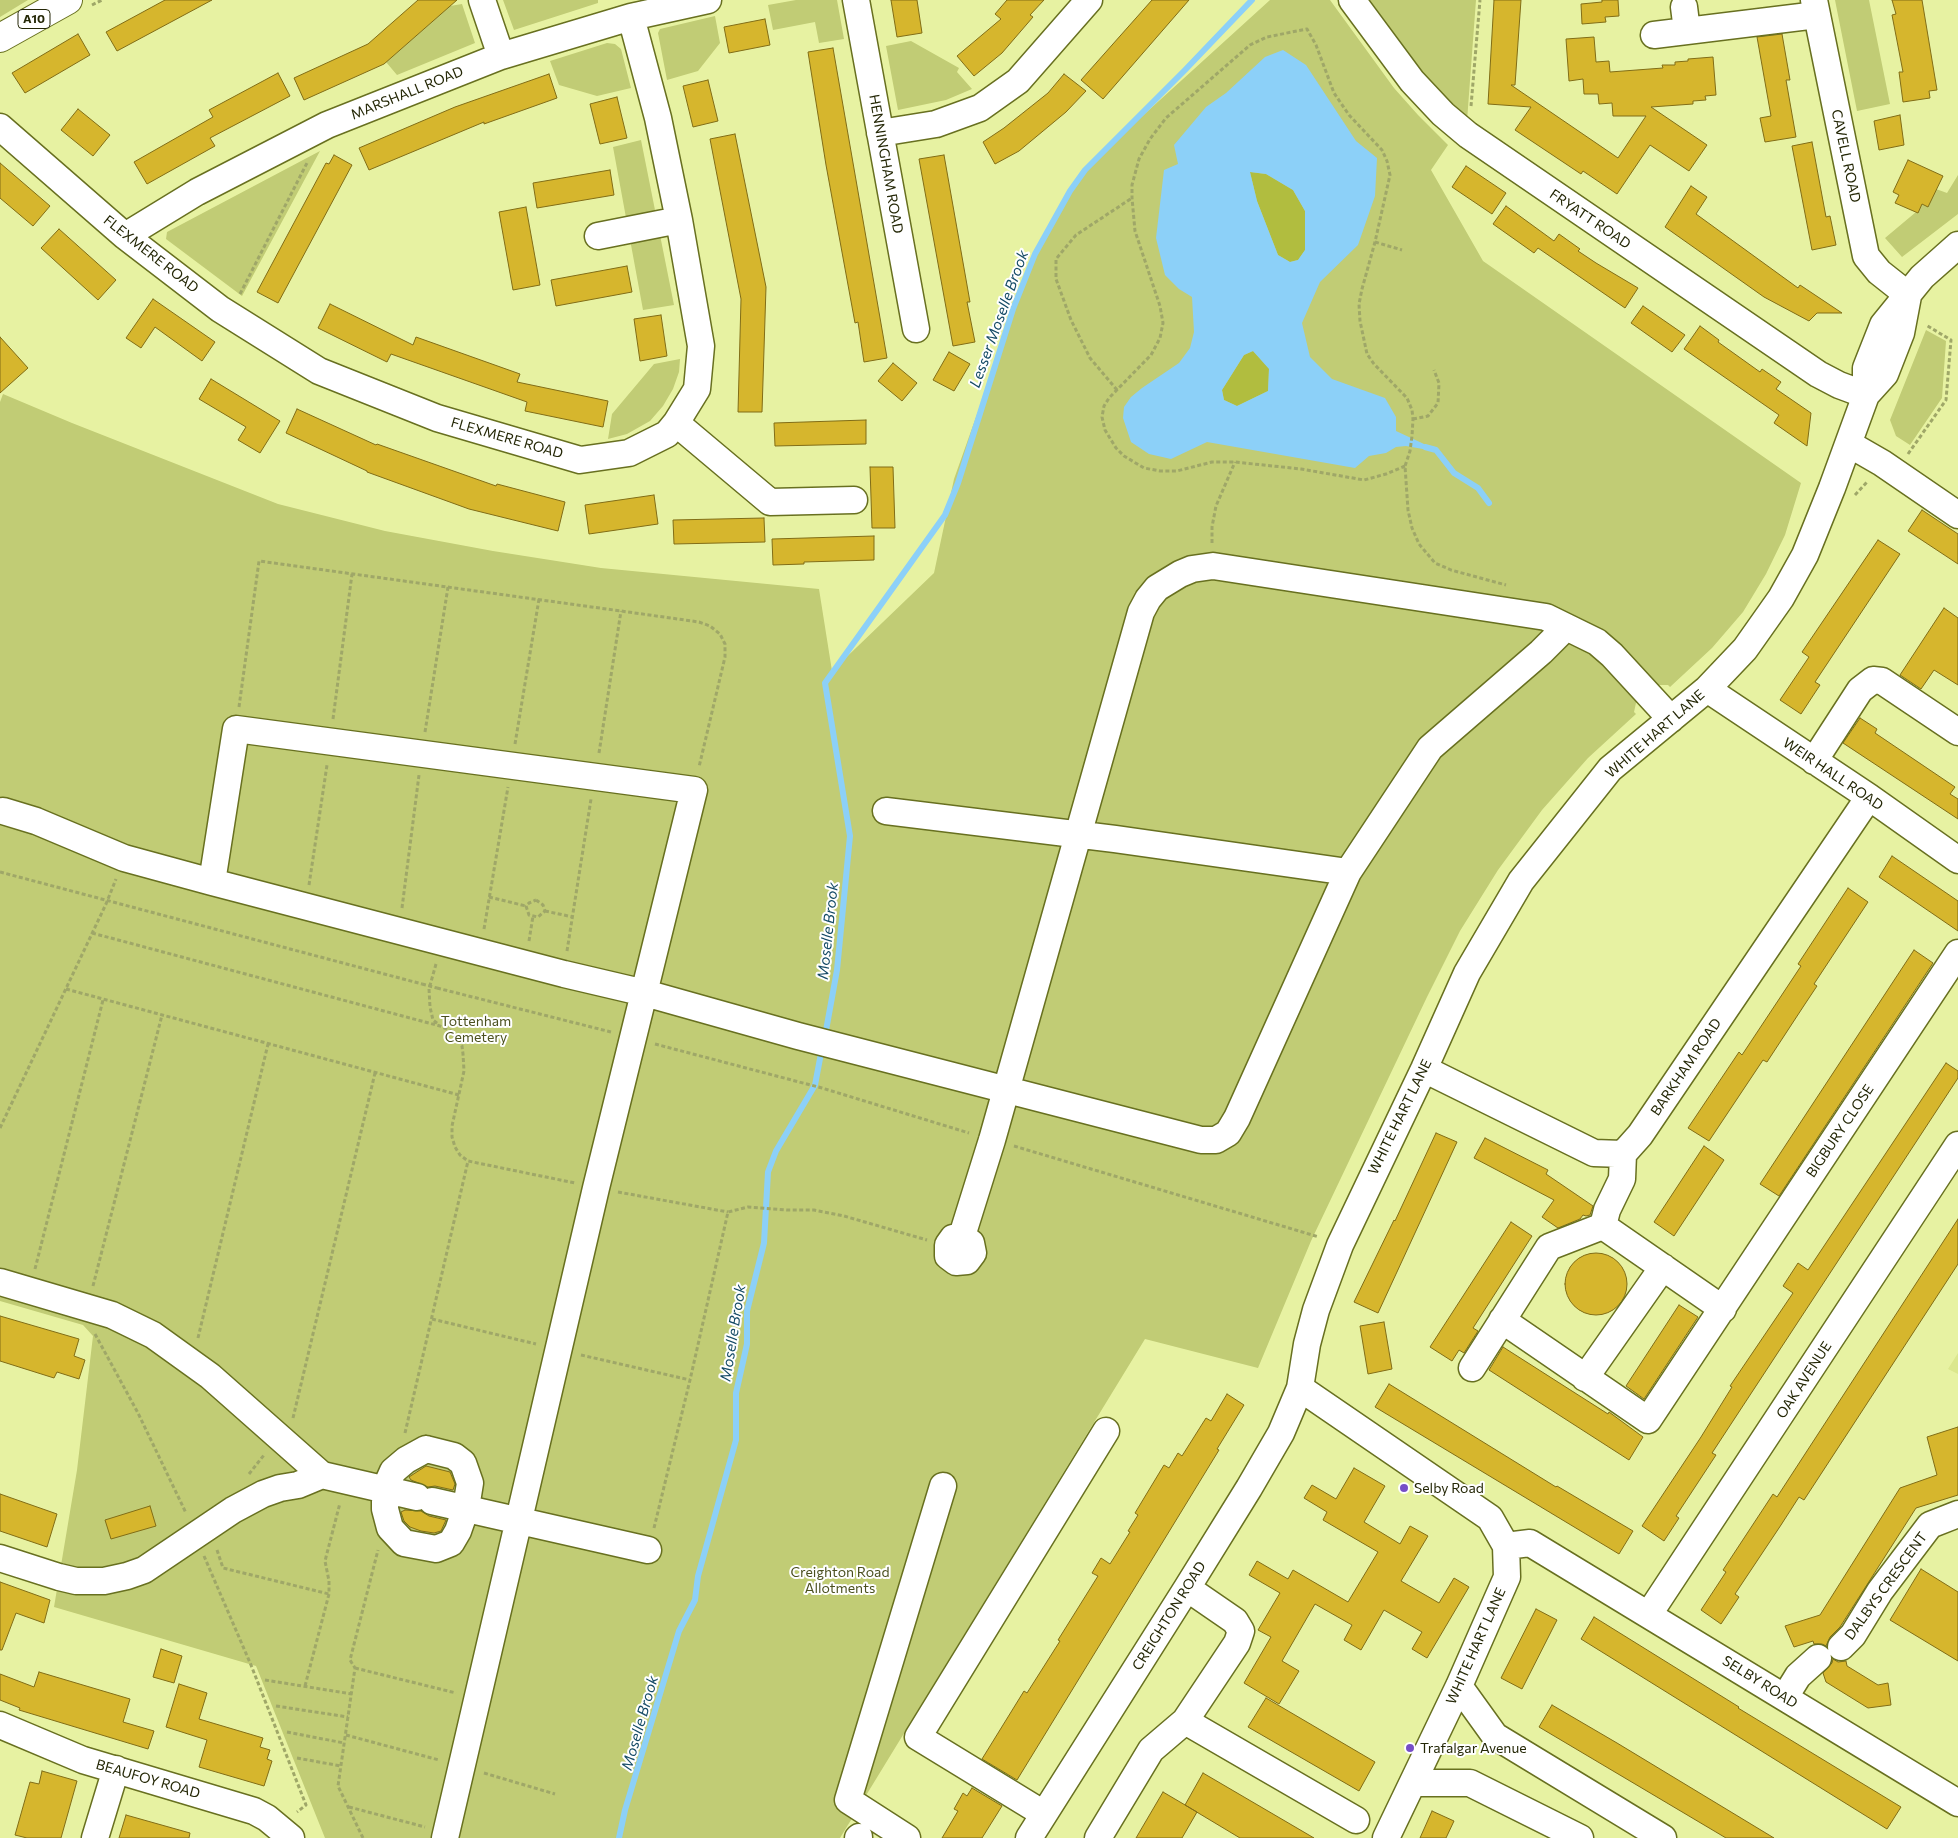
<!DOCTYPE html>
<style>
body{margin:0}
canvas{display:block;background:#e7f2a2}
</style>
<canvas width="1958" height="1838"></canvas>
<script>
const g = document.querySelector('canvas').getContext('2d');
g.lineJoin = 'round';
function fillPath(path, color) { g.fillStyle = color; g.fill(path, 'evenodd'); }
const toPath = rows => new Path2D(rows.map(r => 'M' + r).join(''));
function trace(path, color, width, dash) { g.strokeStyle = color; g.lineWidth = width; g.lineCap = dash ? 'butt' : 'round'; g.setLineDash(dash || []); g.stroke(path); }
function label(font, color, halo, rows, align = 'center') {
  g.font = font + ' Commissioner,sans-serif'; g.lineWidth = 4; g.setLineDash([]); g.textBaseline = 'middle'; g.strokeStyle = halo; g.fillStyle = color; for (const [text, x, y, turn = 0] of rows) {
    g.save(); g.translate(x, y); g.rotate((+turn || 0) * Math.PI / 180); g.textAlign = isNaN(turn) ? turn : align; if (halo) g.strokeText(text, 0, 0); g.fillText(text, 0, 0); g.restore();
  }
}
const built = toPath([
 [1958,1353,1958,1374,1948,1369]
]);
const green = toPath([
 [0,0,28,0,0,17],
 [503,0,598,0,598,3,514,30],
 [796,0,837,0,844,39,819,43,815,22,773,30,768,5],
 [1270,0,1330,0,1394,88,1418,115,1448,145,1431,170,1483,261,1801,483,1785,535,1766,574,1743,612,1712,648,1670,687,1668,685,1659,685,1636,703,1634,712,1636,714,1588,758,1542,810,1498,870,1460,931,1427,997,1311,1241,1258,1368,1145,1339,840,1838,325,1838,256,1666,54,1607,77,1470,93,1336,83,1325,0,1301,0,402,3,394,72,423,278,504,385,531,493,551,601,568,819,589,832,671,934,573,954,479,1034,254,1084,169],
 [1364,0,1476,0,1467,121,1419,74],
 [1835,0,1869,0,1890,104,1857,111],
 [462,4,475,43,397,75,386,62,450,6],
 [715,16,720,43,698,71,667,80,658,33,660,29],
 [911,41,959,68,957,72,972,89,946,100,898,110,886,46],
 [607,43,615,44,621,49,631,88,597,96,559,85,550,61],
 [641,140,674,305,643,310,613,147],
 [320,151,242,296,166,239,167,232],
 [1958,175,1958,214,1902,257,1885,238,1916,212,1918,213,1922,204,1928,206,1936,189,1947,193],
 [1926,330,1946,341,1942,398,1910,445,1896,436,1890,420],
 [680,359,679,372,673,389,663,406,650,421,627,434,608,439,612,414,654,364]
]);
const forest = toPath([
 [1250,172,1266,174,1293,190,1305,211,1305,250,1298,260,1290,262,1278,255,1257,201],
 [1253,351,1269,368,1268,391,1237,406,1224,400,1222,390,1244,355]
]);
const water = toPath([
 [1283,50,1306,65,1356,141,1377,158,1375,196,1358,245,1320,282,1302,323,1310,357,1332,379,1385,398,1396,417,1396,431,1424,444,1424,447,1423,449,1406,446,1396,447,1386,453,1369,456,1355,468,1207,442,1171,459,1149,454,1131,442,1123,418,1124,407,1131,397,1142,388,1179,363,1190,348,1194,332,1192,297,1179,289,1165,275,1156,238,1164,170,1178,164,1174,145,1206,107,1226,93,1265,57],
 [1250,172,1266,174,1293,190,1305,211,1305,250,1298,260,1290,262,1278,255,1257,201],
 [1253,351,1269,369,1268,391,1237,406,1224,400,1222,390,1244,355]
]);
const stream = toPath([
 [1425,447,1436,450,1454,473,1478,488,1489,503],
 [825,1036,837,970,850,836,825,683,945,515,958,483,1013,309,1035,254,1070,191,1085,170,1185,70,1252,0],
 [619,1838,625,1810,679,1631,695,1600,698,1576,736,1440,736,1393,747,1344,747,1311,764,1243,768,1172,776,1151,815,1085,822,1048]
]);
const building = toPath([
 [165,0,212,0,117,51,106,32,165,0],
 [418,0,457,0,384,64,304,100,294,78,368,44,418,0],
 [891,0,917,0,922,33,897,37,891,0],
 [1007,0,1044,0,1030,15,1033,17,1002,53,974,76,957,56,1001,19,995,14,1007,0],
 [1152,0,1189,0,1103,99,1081,80,1152,0],
 [1494,0,1521,0,1515,85,1511,85,1618,158,1646,116,1613,116,1612,103,1599,104,1598,94,1584,94,1583,79,1569,81,1566,39,1594,37,1596,62,1609,61,1610,72,1663,68,1662,65,1675,65,1675,62,1688,61,1688,59,1713,57,1716,95,1705,96,1706,100,1693,101,1693,104,1651,107,1707,145,1689,171,1650,145,1617,194,1583,171,1581,174,1515,130,1531,107,1488,104,1494,0],
 [1602,0,1618,0,1619,16,1605,17,1606,22,1582,24,1581,4,1602,2,1602,0],
 [1892,0,1922,0,1937,90,1929,91,1930,98,1903,102,1899,72,1903,72,1892,15,1896,14,1892,0],
 [765,19,770,45,729,53,724,27,765,19],
 [78,34,90,55,25,93,12,73,78,34],
 [1782,34,1790,80,1786,80,1796,137,1765,142,1760,118,1771,116,1757,37,1782,34],
 [833,48,887,358,864,362,858,322,855,323,826,165,808,52,833,48],
 [278,73,290,96,210,138,215,146,147,184,134,162,213,117,209,110,278,73],
 [549,74,557,98,484,124,484,122,369,170,359,148,455,107,549,74],
 [1064,74,1086,91,1066,112,1019,151,995,164,983,142,1004,128,1048,93,1064,74],
 [708,80,718,121,693,127,683,86,708,80],
 [617,97,627,138,600,144,590,104,617,97],
 [78,109,110,135,93,156,61,130,78,109],
 [1900,115,1904,145,1879,150,1874,121,1900,115],
 [735,134,766,287,762,412,738,412,741,299,710,139,735,134],
 [1812,142,1826,217,1830,216,1836,245,1812,250,1792,146,1812,142],
 [334,155,352,165,278,303,257,292,326,163,329,164,334,155],
 [944,155,970,302,967,302,975,342,953,346,919,159,944,155],
 [1908,160,1943,176,1928,207,1922,204,1918,213,1895,203,1899,195,1893,192,1908,160],
 [0,163,50,206,33,226,0,198,0,163],
 [1466,166,1506,193,1492,214,1452,187,1466,166],
 [610,170,614,195,537,208,533,183,610,170],
 [1691,186,1707,197,1696,214,1798,288,1800,285,1842,313,1817,313,1809,321,1764,297,1665,227,1691,186],
 [1506,206,1554,241,1559,234,1580,249,1578,251,1596,263,1638,288,1625,308,1538,248,1534,253,1493,224,1506,206],
 [526,207,540,285,513,290,499,212,526,207],
 [59,229,116,280,98,300,41,248,59,229],
 [627,266,632,292,556,306,551,280,627,266],
 [153,299,215,342,202,361,155,327,141,348,126,338,153,299],
 [330,304,413,345,416,337,520,374,517,382,608,401,603,427,525,411,527,402,391,354,387,362,318,328,330,304],
 [1643,306,1685,335,1672,352,1631,323,1643,306],
 [661,315,667,356,640,361,634,319,661,315],
 [1700,326,1719,340,1718,342,1760,372,1762,369,1781,382,1776,389,1811,413,1807,446,1774,423,1779,415,1684,349,1700,326],
 [0,337,28,368,0,393,0,337],
 [949,352,970,364,954,391,933,380,949,352],
 [893,363,917,383,902,401,878,381,893,363],
 [211,379,280,421,260,453,238,440,246,427,199,399,211,379],
 [297,409,376,445,377,444,496,486,497,484,565,502,558,531,469,509,367,472,367,471,286,433,297,409],
 [866,420,866,444,775,446,774,423,866,420],
 [870,467,893,467,895,528,872,528,870,467],
 [654,495,658,524,589,534,585,505,654,495],
 [1922,510,1958,534,1958,564,1908,531,1922,510],
 [764,518,765,542,674,544,673,520,764,518],
 [874,536,874,560,804,562,804,564,773,565,772,539,874,536],
 [1878,540,1900,554,1815,682,1820,685,1801,714,1780,700,1809,657,1802,652,1878,540],
 [1944,608,1958,618,1958,685,1934,670,1921,689,1900,675,1944,608],
 [1860,718,1877,729,1875,733,1955,787,1950,794,1958,799,1958,819,1843,743,1860,718],
 [1892,856,1958,901,1958,931,1879,877,1892,856],
 [1848,888,1868,902,1814,984,1817,986,1805,1004,1767,1062,1763,1060,1709,1141,1688,1128,1739,1052,1742,1055,1801,966,1798,964,1848,888],
 [1914,950,1933,963,1779,1196,1760,1184,1914,950],
 [1946,1063,1958,1071,1958,1078,1712,1453,1716,1455,1676,1516,1679,1518,1664,1541,1642,1526,1701,1437,1732,1387,1730,1386,1793,1293,1783,1286,1798,1263,1808,1270,1946,1063],
 [1436,1133,1457,1142,1378,1313,1354,1302,1394,1220,1395,1221,1436,1133],
 [1485,1138,1548,1170,1546,1174,1593,1206,1590,1215,1586,1216,1583,1215,1580,1219,1558,1228,1542,1217,1554,1200,1474,1158,1485,1138],
 [1704,1146,1724,1160,1674,1236,1654,1222,1704,1146],
 [1958,1219,1958,1264,1804,1500,1799,1497,1781,1525,1735,1594,1739,1597,1721,1624,1701,1610,1726,1572,1723,1570,1773,1494,1777,1497,1958,1219],
 [1511,1222,1532,1236,1473,1328,1478,1331,1464,1353,1459,1350,1452,1361,1430,1347,1511,1222],
 '1565 1284a31 31 0 1 1 62 0a31 31 0 1 1-62 0Z',
 [1679,1305,1698,1317,1644,1399,1626,1386,1679,1305],
 [0,1316,79,1339,74,1356,85,1360,79,1379,57,1372,54,1378,0,1361,0,1316],
 [1384,1322,1392,1369,1368,1374,1360,1326,1384,1322],
 [1503,1347,1608,1414,1609,1412,1643,1437,1629,1460,1489,1370,1503,1347],
 [1389,1384,1556,1487,1557,1486,1633,1531,1619,1554,1375,1407,1389,1384],
 [1227,1394,1244,1405,1217,1449,1219,1450,1017,1780,982,1759,1024,1691,1027,1693,1060,1641,1058,1640,1098,1576,1092,1573,1101,1558,1110,1564,1130,1532,1128,1531,1138,1515,1135,1513,1164,1465,1169,1468,1178,1453,1182,1456,1206,1418,1211,1421,1227,1394],
 [1958,1427,1958,1495,1916,1508,1840,1627,1830,1637,1826,1646,1822,1644,1814,1644,1813,1641,1794,1647,1785,1626,1820,1615,1900,1488,1937,1475,1927,1437,1958,1427],
 [426,1466,450,1472,455,1484,453,1490,435,1486,428,1487,411,1480,409,1477,426,1466],
 [1354,1468,1385,1486,1364,1522,1400,1544,1410,1526,1428,1536,1401,1581,1439,1603,1454,1578,1469,1587,1427,1658,1412,1649,1422,1632,1384,1610,1361,1650,1344,1640,1352,1625,1315,1604,1282,1661,1299,1671,1279,1704,1244,1683,1271,1637,1258,1630,1280,1593,1249,1575,1257,1561,1288,1579,1293,1570,1348,1602,1378,1552,1323,1520,1327,1512,1304,1498,1312,1485,1336,1499,1354,1468],
 [0,1494,57,1514,47,1547,0,1531,0,1494],
 [150,1506,156,1526,111,1539,105,1520,150,1506],
 [405,1510,421,1511,429,1516,446,1520,441,1531,434,1533,421,1531,410,1527,404,1521,401,1512,405,1510],
 [1921,1569,1958,1592,1958,1661,1890,1620,1921,1569],
 [0,1582,50,1600,44,1623,16,1613,2,1650,0,1650,0,1582],
 [1536,1609,1557,1620,1522,1689,1501,1678,1536,1609],
 [1594,1617,1739,1707,1738,1708,1901,1807,1887,1829,1581,1639,1594,1617],
 [161,1649,182,1656,174,1683,153,1677,161,1649],
 [1833,1659,1838,1662,1846,1661,1847,1666,1878,1685,1888,1683,1891,1705,1868,1708,1826,1682,1823,1673,1832,1663,1833,1659],
 [39,1672,130,1699,123,1722,154,1731,148,1749,19,1710,20,1708,0,1700,0,1674,34,1687,39,1672],
 [179,1684,207,1693,199,1719,263,1738,260,1747,270,1750,267,1759,272,1761,264,1786,199,1767,207,1740,166,1727,179,1684],
 [1266,1698,1375,1762,1359,1791,1248,1727,1266,1698],
 [1552,1705,1617,1743,1774,1838,1726,1838,1539,1727,1552,1705],
 [42,1771,77,1781,61,1838,27,1838,15,1835,30,1782,39,1784,42,1771],
 [1203,1773,1314,1838,1240,1838,1185,1805,1203,1773],
 [972,1788,1002,1806,982,1838,942,1838,958,1811,954,1809,963,1793,967,1796,972,1788],
 [1163,1792,1197,1812,1182,1838,1136,1838,1163,1792],
 [1432,1811,1454,1821,1446,1838,1420,1838,1432,1811],
 [126,1815,190,1833,189,1838,119,1838,126,1815]
]);
const path = toPath([
 [92,5,102,0],
 [1471,106,1480,0],
 [1375,242,1402,250],
 [240,294,308,161],
 [1117,390,1090,358,1071,320,1056,279,1056,259,1076,235,1132,198],
 [1413,419,1428,416,1438,403,1439,383,1434,370],
 [1908,454,1946,400,1951,340,1926,325],
 [1405,466,1386,474,1364,480,1301,469,1235,462,1212,462,1177,471,1160,471,1144,468,1124,456,1116,448,1105,430,1102,417,1104,406,1109,398,1151,355,1160,338,1163,323,1160,306,1135,231,1132,198,1132,185,1139,159,1150,139,1166,118,1250,45,1267,37,1307,29,1316,45,1334,93,1349,115,1382,150,1387,161,1390,175,1375,242,1362,289,1359,304,1360,321,1367,354,1374,364,1407,398,1412,410,1413,419,1412,436,1410,451,1405,466,1408,510,1412,528,1419,544,1435,563,1451,570,1506,585],
 [1855,495,1867,482],
 [1212,543,1212,527,1216,506,1235,462],
 [239,707,259,561,621,611,699,622,710,626,720,634,725,644,725,657,699,767],
 [333,719,352,574],
 [425,732,448,587],
 [515,744,539,599],
 [599,753,621,611],
 [0,872,422,984],
 [309,885,327,765],
 [489,897,526,906],
 [536,900,543,905,545,911,538,917,529,915,526,906,529,903,536,900],
 [402,908,419,775],
 [545,911,573,917],
 [484,929,508,787],
 [92,933,440,1026,451,1031,462,1046,463,1054,464,1071,452,1126,452,1137,455,1147,460,1155,468,1161,575,1183],
 [529,941,533,916],
 [567,951,591,799],
 [436,964,429,989,430,1007,433,1020,438,1024],
 [437,988,611,1032],
 [66,989,459,1095],
 [655,1044,822,1088,969,1133],
 [0,1128,106,904,116,879],
 [1014,1146,1319,1237],
 [618,1192,728,1212],
 [35,1269,103,1000],
 [93,1286,162,1015],
 [432,1319,536,1344],
 [95,1334,138,1413,186,1513],
 [198,1338,268,1044],
 [581,1355,690,1380],
 [293,1418,375,1073],
 [405,1433,468,1161],
 [249,1474,264,1455],
 [654,1528,690,1380,728,1212,748,1207,787,1210,814,1210,844,1216,927,1240],
 [217,1550,223,1568,329,1594],
 [204,1556,251,1665,306,1805,297,1812],
 [355,1668,456,1693],
 [265,1680,352,1694],
 [305,1686,329,1594,329,1581,325,1561,340,1503],
 [276,1706,348,1717],
 [287,1732,344,1743],
 [346,1735,439,1760],
 [297,1758,341,1766],
 [484,1773,555,1794],
 [349,1807,425,1827],
 [363,1838,338,1786,355,1668,350,1660,378,1550]
]);
const minor = toPath([
 [482,0,501,56],
 [856,0,916,329],
 [1352,0,1412,81,1443,114,1468,135,1818,374,1839,385,1866,395],
 [1814,0,1866,256,1879,272,1908,295],
 [1684,7,1687,31],
 [1654,35,1817,15],
 [0,127,125,236,220,309,319,371,437,418,580,460,629,453,667,434,676,423,697,389,701,346,679,220,658,118,631,17],
 [880,133,936,124,980,108,1018,81,1089,0],
 [125,236,197,192,327,125,501,56,631,17,708,0],
 [598,236,679,220],
 [1866,395,1885,374,1901,333,1908,296],
 [676,423,770,502,854,500],
 [1849,444,1882,463,1958,515],
 [1707,689,1869,797,1958,860],
 [1814,761,1860,690,1873,680,1882,681,1958,732],
 [3,811,36,821,124,858,212,882,564,974,645,993,798,1036,1201,1140,1216,1140,1228,1133,1237,1118,1348,872,1430,748,1541,652,1565,628],
 [886,811,1115,839,1348,872],
 [212,882,236,729,694,790,596,1188,445,1838],
 [1424,1069,1594,1153,1623,1154,1640,1135,1869,797],
 [1623,1154,1622,1179,1607,1210,1603,1226,1723,1309],
 [962,1236,953,1238,948,1245,948,1256,956,1262,967,1261,973,1253,971,1243,962,1236,992,1140,1141,612,1148,599,1157,588,1180,574,1192,569,1213,566,1546,617,1597,642,1612,655,1671,719],
 [0,1282,112,1315,153,1335,210,1376,322,1475],
 [1502,1320,1648,1420,1958,953],
 [1472,1368,1549,1247,1603,1226],
 [1585,1378,1663,1267],
 [1300,1388,1490,1518,1506,1546,1507,1577,1459,1686,1386,1838],
 [426,1449,454,1456,463,1463,470,1483,466,1508,458,1531,451,1543,436,1549,404,1543,390,1528,385,1509,385,1489,393,1471,406,1460,426,1449],
 [432,1501,648,1550],
 [1506,1546,1530,1543,1958,1803],
 [0,1558,59,1577,76,1581,104,1581,127,1576,144,1570,233,1510,263,1494,280,1488,298,1485,322,1475,417,1497],
 [1649,1614,1958,1145],
 [1841,1647,1853,1635,1880,1591,1930,1525,1958,1514],
 [1459,1686,1495,1736,1663,1838],
 [1785,1697,1798,1676,1818,1658],
 [1185,1721,1356,1820],
 [0,1725,83,1760,254,1811,267,1818,291,1838],
 [1414,1783,1470,1783,1580,1838],
 [1044,1814,918,1737,1106,1431],
 [95,1838,116,1769],
 [858,1838,859,1837],
 [907,1838,848,1800,943,1486],
 [1029,1838,1187,1588,1249,1488,1281,1433,1300,1388,1307,1344,1316,1310,1340,1245,1424,1069,1467,973,1521,881,1610,769,1707,689,1745,649,1781,598,1805,555,1832,488,1866,395,1866,368,1883,325,1922,277,1958,245],
 [1098,1838,1151,1750,1185,1721,1237,1643,1241,1631,1235,1621,1187,1588]
]);
const highway = toPath([
 [0,38,68,0]
]);
const pathBridge = toPath([
 [422,984,437,988]
]);
const markers = [
 [1404,1488,5,"#764ec7"],
 [1410,1748,5,"#764ec7"]
];
const shields = [
 [34,19,32]
];
const shieldNames = [
 ["A10",34,19]
];
const streetNames = [
 ["MARSHALL ROAD",407,93,-22],
 ["CAVELL ROAD",1846,156,78],
 ["HENNINGHAM ROAD",886,164,80],
 ["FRYATT ROAD",1590,219,34],
 ["FLEXMERE ROAD",151,254,38],
 ["FLEXMERE ROAD",507,438,16],
 ["WHITE HART LANE",1655,734,-41],
 ["WEIR HALL ROAD",1833,774,34],
 ["BARKHAM ROAD",1686,1067,-56],
 ["WHITE HART LANE",1400,1117,-64],
 ["BIGBURY CLOSE",1840,1131,-56],
 ["OAK AVENUE",1804,1380,-57],
 ["DALBYS CRESCENT",1886,1586,-54],
 ["CREIGHTON ROAD",1169,1616,-58],
 ["WHITE HART LANE",1476,1646,-66],
 ["SELBY ROAD",1760,1682,32],
 ["BEAUFOY ROAD",148,1779,16]
];
const parkNames = [
 ["Tottenham",476,1021],
 ["Cemetery",476,1037],
 ["Creighton Road",840,1572],
 ["Allotments",840,1588]
];
const poiNames = [
 ["Selby Road",1414,1488],
 ["Trafalgar Avenue",1420,1748]
];
const waterNames = [
 ["Lesser Moselle Brook",999,319,-70],
 ["Moselle Brook",828,931,-84],
 ["Moselle Brook",733,1333,-81],
 ["Moselle Brook",640,1723,-74]
];
fillPath(built, '#dbe78e');
fillPath(green, '#c1cc75');
fillPath(forest, '#b1bd3f');
fillPath(water, '#8cd0f8');
trace(stream, '#8cd0f8', 6);
fillPath(building, '#d6b62d');
trace(building, '#816d16', 1);
trace(minor, '#687020', 29);
trace(highway, '#687020', 30);
trace(path, '#9fa768', 3, [4, 2.5]);
trace(minor, '#fff', 26);
trace(highway, '#fff', 28);
trace(pathBridge, '#9fa768', 3, [4, 2.5]);
for (const [x, y, r, color] of markers) { const dot = new Path2D(); dot.arc(x, y, r, 0, 2 * Math.PI); g.fillStyle = color; g.fill(dot); trace(dot, '#fff', 2); }
for (const [x, y, w] of shields) { const box = new Path2D(); box.roundRect(x - w / 2, y - 9.5, w, 19, 4); g.fillStyle = '#fff'; g.fill(box); trace(box, '#242706', 1); }
label('bold 12px', '#242706', null, shieldNames);
label('14px', '#242706', '#fff', streetNames);
label('14px', '#4b501f', '#fff', parkNames);
label('14px', '#242706', '#fff', poiNames, 'left');
label('italic 15px', '#154b66', '#fff', waterNames);
</script>
